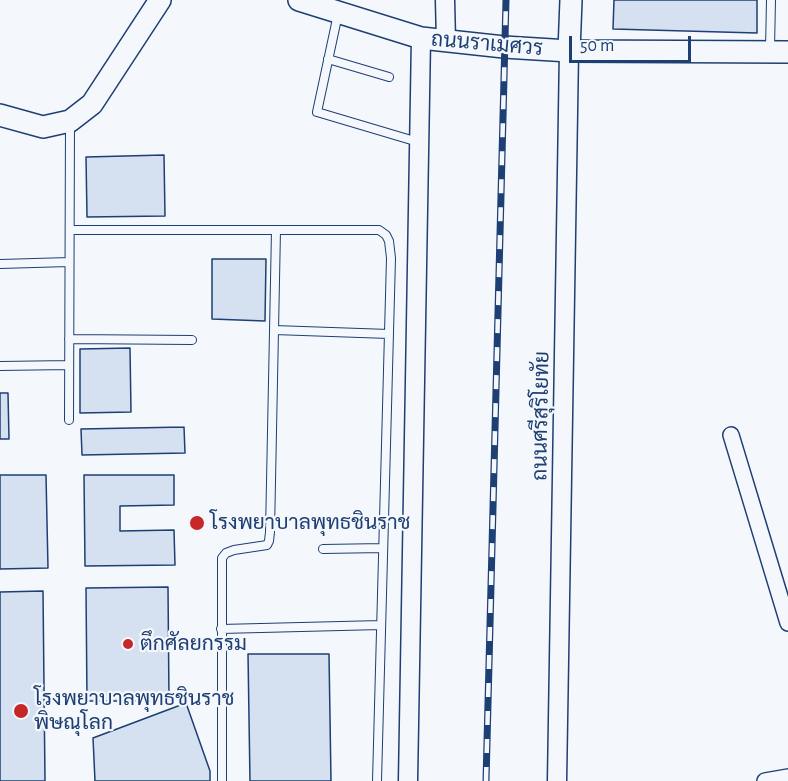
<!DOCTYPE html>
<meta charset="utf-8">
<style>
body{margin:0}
#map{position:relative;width:788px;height:781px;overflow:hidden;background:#f4f7fb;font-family:"Alegreya Sans",sans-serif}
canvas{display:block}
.scale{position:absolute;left:569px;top:36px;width:122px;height:27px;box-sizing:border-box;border:3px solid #1d3f73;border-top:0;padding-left:8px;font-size:18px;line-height:21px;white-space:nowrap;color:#1d3f73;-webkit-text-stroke:4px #f4f7fb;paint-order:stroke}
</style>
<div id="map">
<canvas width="788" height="781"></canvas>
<div class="scale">50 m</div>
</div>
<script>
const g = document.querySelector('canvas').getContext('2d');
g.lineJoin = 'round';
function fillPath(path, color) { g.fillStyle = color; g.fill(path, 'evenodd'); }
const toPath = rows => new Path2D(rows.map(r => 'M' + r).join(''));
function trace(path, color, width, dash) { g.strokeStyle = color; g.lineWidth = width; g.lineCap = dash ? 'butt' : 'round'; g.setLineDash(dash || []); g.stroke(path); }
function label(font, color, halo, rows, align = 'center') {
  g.font = font + ' "Alegreya Sans",Sarabun,sans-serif'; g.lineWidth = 4.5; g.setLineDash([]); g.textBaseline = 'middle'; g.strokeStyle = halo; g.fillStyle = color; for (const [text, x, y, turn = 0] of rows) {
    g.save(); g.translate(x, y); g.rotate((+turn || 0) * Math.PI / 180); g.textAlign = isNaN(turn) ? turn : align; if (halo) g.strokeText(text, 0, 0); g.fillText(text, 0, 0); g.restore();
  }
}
const building = toPath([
 [614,0,757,0,757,33,613,29,614,0],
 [164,155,165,216,87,217,86,157,164,155],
 [212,259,266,259,265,321,212,319,212,259],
 [130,348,131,412,80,413,80,349,130,348],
 [0,393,8,393,9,439,0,439,0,393],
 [184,427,185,453,82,455,81,429,184,427],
 [0,475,46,475,48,568,0,569,0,475],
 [84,475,174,475,174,505,120,506,120,531,174,530,175,565,85,566,84,475],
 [168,587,169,701,87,701,86,588,168,587],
 [43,591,45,781,0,781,0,592,43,591],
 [248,654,329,654,331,781,250,781,248,654],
 [186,703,210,771,210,781,95,781,93,738,186,703]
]);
const service = toPath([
 [338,14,317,112,418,142],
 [770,49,771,0],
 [328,59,389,77],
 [70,230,379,230,386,235,389,241,391,258,377,781],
 [0,264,69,262],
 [274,330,389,334],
 [69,339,192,340],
 [0,366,69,365],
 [69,420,70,123],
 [323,549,383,548],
 [221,629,381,625],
 [222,781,222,558,226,553,234,550,267,545,269,541,270,532,276,230]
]);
const minor = toPath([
 [731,435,788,623],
 [765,781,788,777]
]);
const tertiary = toPath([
 [445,0,446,41],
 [408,781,421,38],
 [557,781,569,51]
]);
const secondary = toPath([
 [299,0,421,38,504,47,569,51,788,52],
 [569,51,571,0],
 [0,115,43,127,70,121,92,104,160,0]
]);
const rail = toPath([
 [486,781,506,0]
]);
const markers = [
 [197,523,8,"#c62828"],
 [128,644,6,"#c62828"],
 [21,711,8,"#c62828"]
];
const streetNames = [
 ["ถนนราเมศวร",487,44,5],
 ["ถนนศรีสุริโยทัย",541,416,-89]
];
const poiNames = [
 ["โรงพยาบาลพุทธชินราช",210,523],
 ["ตึกศัลยกรรม",140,644],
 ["โรงพยาบาลพุทธชินราช",34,699],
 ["พิษณุโลก",34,723]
];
fillPath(building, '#d5e0f0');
trace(building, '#1d3f73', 1.5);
trace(service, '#1d3f73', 10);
trace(minor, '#1d3f73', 18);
trace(tertiary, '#1d3f73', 21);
trace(secondary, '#1d3f73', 24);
trace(service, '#f4f7fb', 8);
trace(minor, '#f4f7fb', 15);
trace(tertiary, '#f4f7fb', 18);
trace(secondary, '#f4f7fb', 21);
trace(rail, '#1d3f73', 7);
trace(rail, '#f4f7fb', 4.5, [14]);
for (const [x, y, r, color] of markers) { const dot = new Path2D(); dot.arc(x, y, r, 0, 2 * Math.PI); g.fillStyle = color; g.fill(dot); trace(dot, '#f4f7fb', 2); }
label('21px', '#1d3f73', '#f4f7fb', streetNames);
label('21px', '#1d3f73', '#f4f7fb', poiNames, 'left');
</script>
